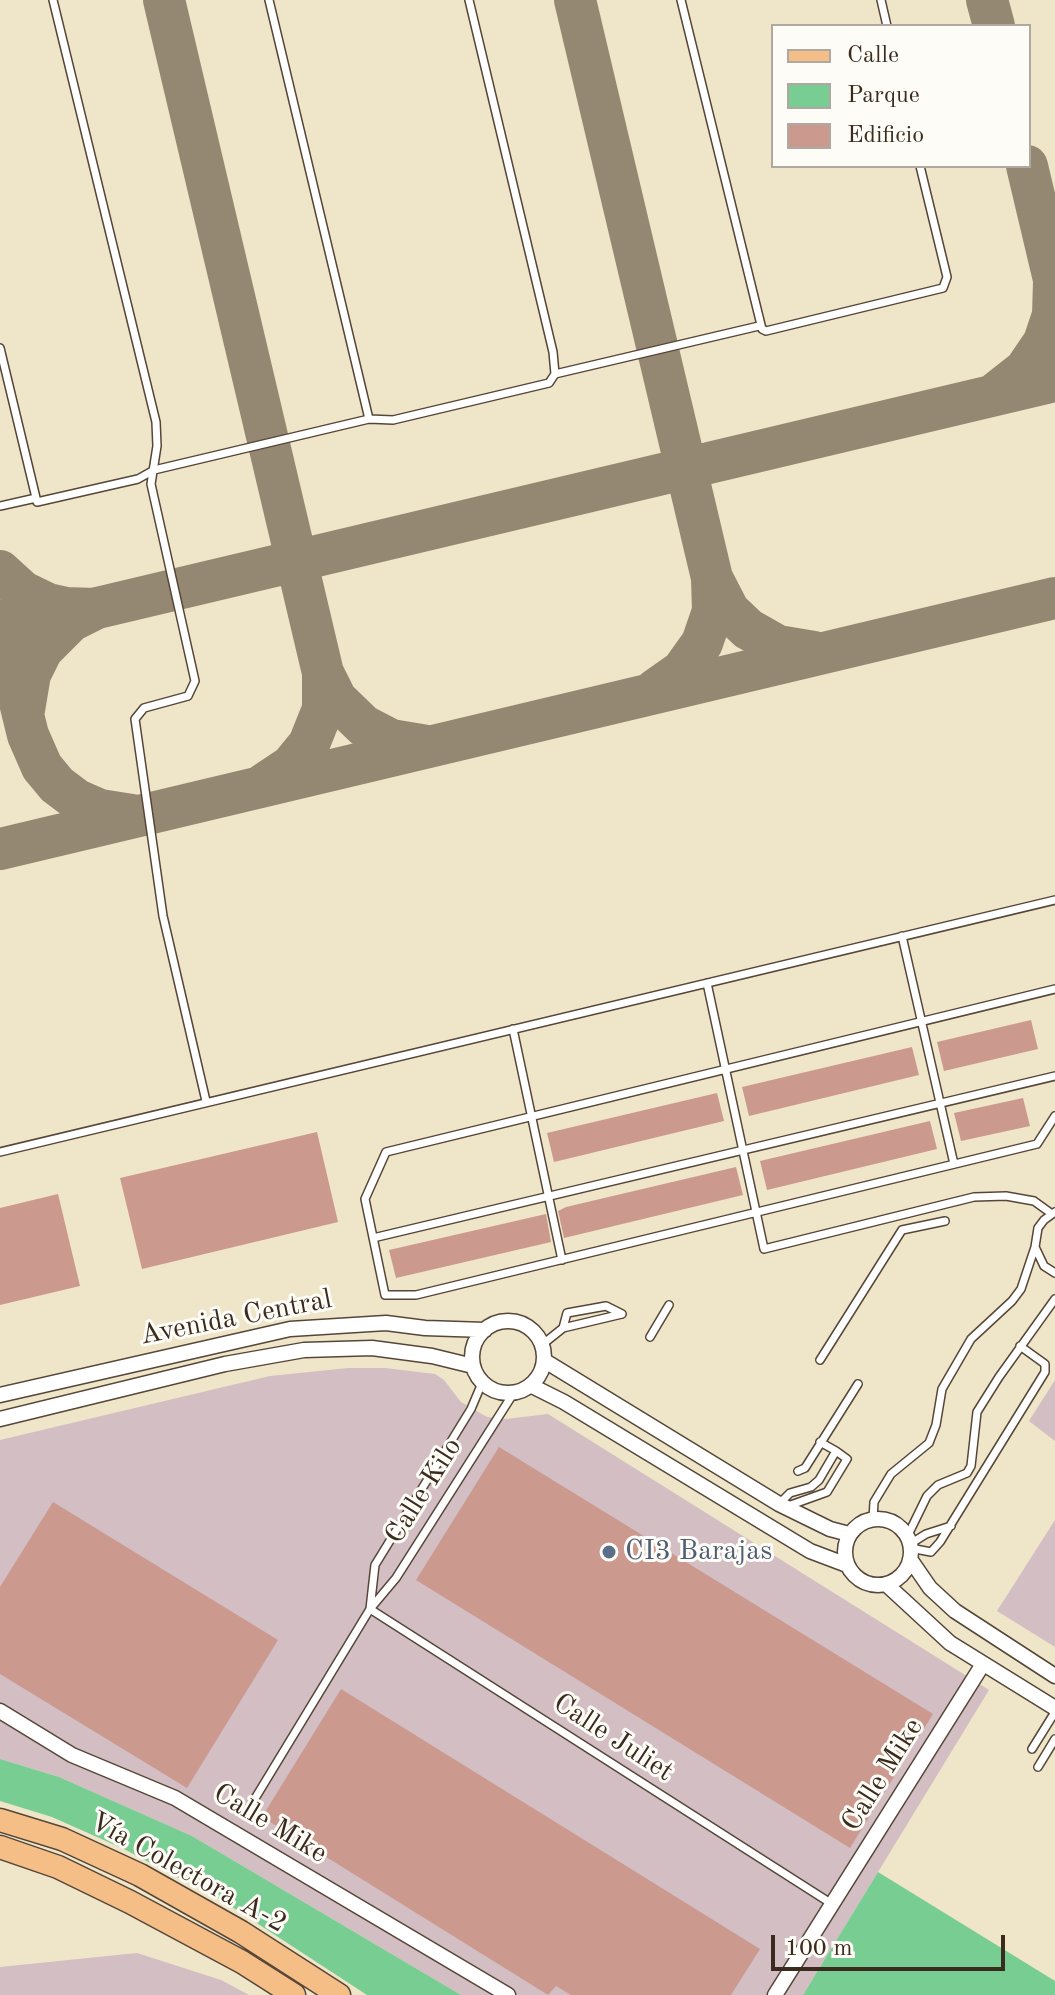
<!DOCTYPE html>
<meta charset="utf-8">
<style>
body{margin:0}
#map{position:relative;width:1055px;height:1995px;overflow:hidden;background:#efe5c8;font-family:"Old Standard TT",serif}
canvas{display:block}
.legend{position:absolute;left:771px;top:24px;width:260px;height:144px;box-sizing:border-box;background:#fdfcf7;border:2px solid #afa8a0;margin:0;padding:10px 14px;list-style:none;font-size:24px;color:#3b2a1e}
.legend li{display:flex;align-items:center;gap:16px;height:40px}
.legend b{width:40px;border:2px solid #afa8a0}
.scale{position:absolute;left:771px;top:1935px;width:234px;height:36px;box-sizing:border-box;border:4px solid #3b2a1e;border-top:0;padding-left:10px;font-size:24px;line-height:28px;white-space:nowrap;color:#3b2a1e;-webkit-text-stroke:6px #fdfcf7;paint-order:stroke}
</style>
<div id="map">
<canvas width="1055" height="1995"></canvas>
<ul class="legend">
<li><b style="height:10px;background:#f6be87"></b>Calle</li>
<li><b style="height:22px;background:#77cd92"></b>Parque</li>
<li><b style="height:22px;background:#cc998f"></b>Edificio</li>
</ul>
<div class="scale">100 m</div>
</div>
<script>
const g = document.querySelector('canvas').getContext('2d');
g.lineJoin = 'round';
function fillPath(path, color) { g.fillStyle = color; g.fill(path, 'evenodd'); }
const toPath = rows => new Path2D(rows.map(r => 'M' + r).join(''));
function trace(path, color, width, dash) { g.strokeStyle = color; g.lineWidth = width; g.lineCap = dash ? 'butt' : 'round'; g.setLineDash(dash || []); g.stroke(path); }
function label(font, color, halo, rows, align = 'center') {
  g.font = font + ' "Old Standard TT",serif'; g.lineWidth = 6; g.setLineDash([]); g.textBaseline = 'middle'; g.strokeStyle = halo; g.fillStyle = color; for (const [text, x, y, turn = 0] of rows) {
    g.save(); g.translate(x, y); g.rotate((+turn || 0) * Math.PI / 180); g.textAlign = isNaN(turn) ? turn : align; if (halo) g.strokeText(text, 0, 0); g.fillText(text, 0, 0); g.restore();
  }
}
const industrial = toPath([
 [348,1368,385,1368,435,1374,444,1380,461,1402,487,1417,506,1419,548,1414,989,1690,803,1995,461,1995,192,1836,59,1777,0,1759,0,1440,270,1376],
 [1055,1380,1055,1441,1029,1421],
 [1055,1520,1055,1647,997,1611],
 [137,1953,221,1980,249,1995,0,1995,0,1967]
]);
const green = toPath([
 [0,1759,59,1777,192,1836,461,1995,367,1995,226,1903,179,1878,124,1849,52,1817,0,1801],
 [878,1872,1055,1981,1055,1995,803,1995]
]);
const taxiway = toPath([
 [164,0,323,673,336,699,364,726,391,740,427,746],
 [575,0,712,578,713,611,702,643,682,671,655,690],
 [987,0,994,26],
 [1027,166,1055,284],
 [997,392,1025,370,1044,342,1053,315,1054,281],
 [0,571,23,592,48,604,66,608,95,609,71,621,42,650,30,674,24,710],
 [712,578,729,611,748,629,778,646,814,652],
 [0,621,28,735,42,767,57,785,77,800,100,810,132,815],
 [0,631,1055,381],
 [264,784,291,766,309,744,323,709,323,673],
 [0,849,1055,598]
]);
const building = toPath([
 [1031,1020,1038,1049,944,1071,937,1042],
 [912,1047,919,1075,749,1116,742,1087],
 [717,1093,724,1121,554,1162,547,1133],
 [1023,1098,1030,1126,961,1141,954,1113],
 [930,1121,937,1149,767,1190,760,1161],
 [317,1132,338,1222,142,1269,120,1178],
 [736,1167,743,1195,564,1238,558,1211,566,1207],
 [58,1194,80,1286,0,1305,0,1208],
 [546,1214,551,1242,396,1278,389,1250],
 [499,1447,933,1714,850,1848,416,1580],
 [53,1502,278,1640,187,1788,0,1674,0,1587],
 [341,1689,760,1949,731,1995,571,1995,556,1986,548,1995,262,1817]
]);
const lane = toPath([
 [53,0,156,422,157,446,151,484,195,681,188,696,144,708,135,719,163,916,206,1101],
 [269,0,369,419,393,420,549,383,555,374,553,352,469,0],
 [681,0,762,329,766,331,943,288,947,277,920,166],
 [881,0,887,26],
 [0,348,37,502,138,479,154,470,369,419],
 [555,374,759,326],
 [0,506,36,498],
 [902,936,954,1164],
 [707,983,764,1249,974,1197,1006,1196,1034,1201,1052,1214],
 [1055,989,386,1152,365,1199,385,1295,416,1295,1037,1144,1055,1116],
 [513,1029,562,1260],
 [0,1152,1055,900],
 [1055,1212,1044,1220,1038,1228,1035,1247,1044,1266,1055,1273],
 [373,1238,1055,1076],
 [563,1328,567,1313,606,1306,622,1314],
 [650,1337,669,1305],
 [543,1344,563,1328,622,1314],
 [820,1360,902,1230,945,1221],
 [482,1383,471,1409,375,1565,370,1609,396,1578,513,1394],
 [798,1471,805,1468,858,1384],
 [779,1504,790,1493,811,1487,819,1480,836,1451,820,1442],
 [788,1506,827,1492,847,1459,836,1451],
 [873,1519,874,1502,891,1474,929,1443,936,1425,942,1389,971,1339,1012,1301,1021,1289,1035,1247],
 [907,1537,927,1496,938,1485,967,1473,971,1466,977,1412,999,1377,1055,1299],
 [910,1544,926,1534,951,1526],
 [910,1548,931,1552,940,1542,1045,1372,1045,1364,1020,1346],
 [1032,1749,1055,1712],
 [1038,1767,1055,1739],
 [248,1810,370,1609,832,1904]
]);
const street = toPath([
 '472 1357a36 36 0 1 1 72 0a36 36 0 1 1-72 0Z',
 [545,1361,779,1504,830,1529,849,1534],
 [532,1386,564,1402,810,1551,847,1565],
 [0,1395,290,1329,386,1323,425,1328,485,1330],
 [0,1419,225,1364,304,1350,372,1348,432,1356,473,1366],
 '845 1552a33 33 0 1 1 66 0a33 33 0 1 1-66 0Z',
 [910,1559,930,1588,955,1611,1055,1676],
 [886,1584,950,1643,1055,1708],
 [0,1711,72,1755,175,1798,508,1995],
 [775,1995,983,1664]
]);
const primary = toPath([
 [0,1820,62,1839,140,1875,241,1932,339,1995],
 [0,1847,58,1867,130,1902,242,1962,294,1995]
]);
const markers = [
 [609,1552,8,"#5c6f8a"]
];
const streetNames = [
 ["Avenida Central",236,1318,-11],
 ["Calle Kilo",424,1491,-58],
 ["Calle Juliet",613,1738,33],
 ["Calle Mike",883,1775,-58],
 ["Calle Mike",270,1824,31],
 ["Vía Colectora A-2",188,1873,29]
];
const serviceNames = [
 ["CI3 Barajas",625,1552]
];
fillPath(industrial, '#d2bec3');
fillPath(green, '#77cd92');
trace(taxiway, '#958873', 42);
fillPath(building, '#cc998f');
trace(lane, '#564638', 10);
trace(street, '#564638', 17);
trace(primary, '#564638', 25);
trace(lane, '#fff', 7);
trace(street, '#fff', 14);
trace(primary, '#f6be87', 22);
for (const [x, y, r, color] of markers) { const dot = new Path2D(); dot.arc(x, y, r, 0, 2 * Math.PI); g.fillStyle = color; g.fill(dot); trace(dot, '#fdfcf7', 3); }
label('28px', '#3b2a1e', '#fdfcf7', streetNames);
label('28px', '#4e5e75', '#fdfcf7', serviceNames, 'left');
</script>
